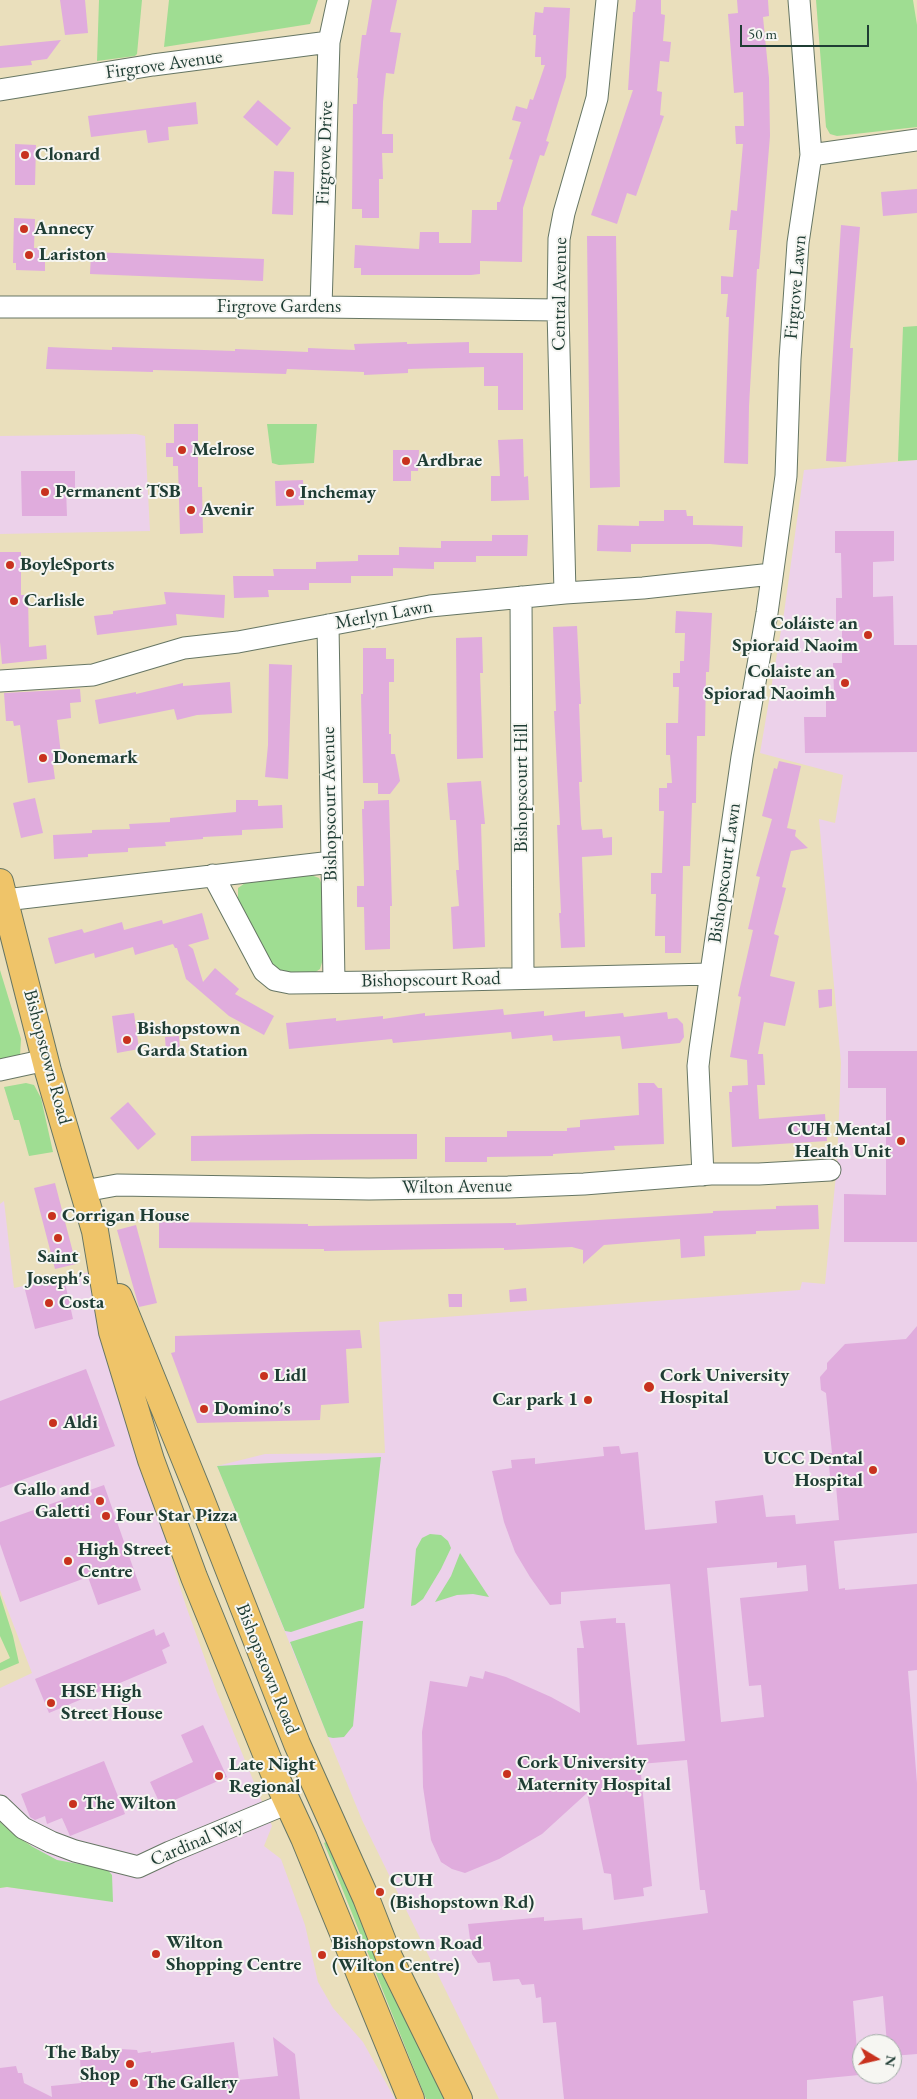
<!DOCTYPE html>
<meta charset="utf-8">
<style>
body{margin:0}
#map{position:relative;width:917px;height:2099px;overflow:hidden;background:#eadfbc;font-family:"EB Garamond",serif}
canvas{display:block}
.north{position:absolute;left:852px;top:2034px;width:50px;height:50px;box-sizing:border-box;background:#f6f6f2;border:1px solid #a0aca6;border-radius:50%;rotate:99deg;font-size:14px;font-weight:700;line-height:20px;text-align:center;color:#1f3d34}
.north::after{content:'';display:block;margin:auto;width:18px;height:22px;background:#c8321e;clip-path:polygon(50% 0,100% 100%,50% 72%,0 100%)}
.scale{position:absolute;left:740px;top:25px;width:129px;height:22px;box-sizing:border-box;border:2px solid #1f3d34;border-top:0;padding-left:6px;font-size:15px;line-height:18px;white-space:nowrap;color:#1f3d34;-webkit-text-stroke:4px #f6f6f2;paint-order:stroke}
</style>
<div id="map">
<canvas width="917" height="2099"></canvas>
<div class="north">N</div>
<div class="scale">50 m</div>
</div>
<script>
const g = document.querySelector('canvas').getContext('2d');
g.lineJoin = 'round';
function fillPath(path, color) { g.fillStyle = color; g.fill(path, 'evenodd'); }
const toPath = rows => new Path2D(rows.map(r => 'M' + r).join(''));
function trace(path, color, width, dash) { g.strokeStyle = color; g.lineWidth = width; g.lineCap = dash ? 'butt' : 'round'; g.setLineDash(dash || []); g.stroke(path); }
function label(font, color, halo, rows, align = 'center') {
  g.font = font + ' "EB Garamond",serif'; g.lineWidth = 4; g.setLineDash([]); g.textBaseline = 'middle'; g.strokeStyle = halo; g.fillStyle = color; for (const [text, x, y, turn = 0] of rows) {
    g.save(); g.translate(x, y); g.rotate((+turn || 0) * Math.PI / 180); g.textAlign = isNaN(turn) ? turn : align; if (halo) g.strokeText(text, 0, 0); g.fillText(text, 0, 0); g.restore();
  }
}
const built = toPath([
 [136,434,145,436,150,531,0,534,0,436],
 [917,460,917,2099,499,2099,362,1820,217,1466,265,1454,385,1453,379,1322,800,1290,802,1282,825,1284,837,1165,841,1063,819,819,835,823,843,775,760,753,784,613,804,470],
 [862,2044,892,2044,892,2074,862,2074],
 [4,1201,14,1288,89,1272,139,1456,186,1606,216,1690,272,1826,264,1846,281,1859,305,1925,318,1982,333,2008,363,2042,395,2099,0,2099,0,1888,7,1887,111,1901,43,1867,0,1794,0,1688,32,1673,0,1590,0,1204]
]);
const green = toPath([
 [99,0,142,0,137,54,135,56,97,61],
 [169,0,318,0,310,24,164,47],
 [816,0,913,0,917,25,917,127,837,136,830,134,826,127],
 [917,326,917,460,898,461,903,327],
 [267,424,317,424,314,463,279,465,272,463],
 [308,874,319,878,323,887,323,959,320,969,311,975,278,971,269,962,238,900,238,888,248,881],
 [0,970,21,1039,20,1056,0,1062],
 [26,1083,34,1085,41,1098,53,1152,29,1156,19,1120,14,1120,4,1087],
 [381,1457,364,1608,291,1632,285,1631,217,1466],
 [430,1534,441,1535,448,1541,451,1548,441,1569,423,1599,415,1605,411,1606,416,1549,422,1538],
 [460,1553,489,1597,473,1594,457,1595,435,1602,451,1576],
 [0,1595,13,1636,19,1663,0,1671,0,1663,10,1658,0,1636],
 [359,1621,363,1621,353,1726,344,1737,333,1738,328,1737,290,1642],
 [0,1822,13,1834,33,1847,57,1860,107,1869,112,1875,113,1902,7,1887,0,1888],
 [328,1841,446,2099,426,2099,324,1843]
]);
const building = toPath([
 [60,0,85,0,88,33,65,35],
 [372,0,397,0,390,32,401,33,394,74,386,73,383,102,382,134,393,134,393,153,382,153,383,179,379,179,379,218,362,218,362,209,352,209,353,104,357,104,358,78,357,78,362,35,366,35],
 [636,0,661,0,661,14,665,15,663,41,671,42,669,62,660,61,657,91,662,92,660,115,664,116,636,196,627,193,617,224,591,215,633,90,628,90,633,12,635,12],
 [737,0,768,0,769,16,763,17,769,78,770,136,759,269,757,269,749,406,748,464,724,463,729,317,726,317,728,294,721,294,721,276,733,277,737,230,729,230,731,210,737,211,743,144,736,144,735,126,744,126,743,92,734,93,728,14,738,13],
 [544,7,570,8,566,77,546,141,549,142,544,156,540,155,523,208,522,262,480,261,480,274,471,275,361,275,361,268,354,268,355,245,419,249,420,232,439,232,439,243,471,243,472,210,497,210,497,202,500,202,513,160,509,159,521,122,512,120,516,106,527,109,530,99,533,100,545,65,541,65,541,57,535,57,536,35,533,35,535,12,543,13],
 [61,40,47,59,31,61,32,65,0,68,0,46],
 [258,100,291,128,277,146,243,117],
 [196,102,198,124,168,127,169,140,148,143,146,130,91,137,88,116],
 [15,144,36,145,35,185,15,185],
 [274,171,294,172,293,215,272,214],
 [917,189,917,213,883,216,881,192],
 [14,218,35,219,34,248,45,248,45,271,16,270,16,263,13,263],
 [841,225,860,227,850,348,853,348,846,462,826,461],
 [587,236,616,236,620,487,590,488],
 [91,252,264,259,263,281,90,274],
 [407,342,407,344,469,342,469,353,523,353,523,410,498,410,498,386,484,386,484,367,408,369,408,373,364,375,364,372,287,369,286,374,153,370,153,372,46,369,48,347,112,350,112,347,235,351,235,349,308,352,308,348,355,350,354,344],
 [174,424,198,424,198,487,202,487,203,533,180,534,178,466,173,466,173,457,166,457,166,443,174,443],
 [523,439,524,477,528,476,529,500,491,501,491,476,500,476,498,440],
 [393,450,419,450,418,471,411,471,411,481,393,481],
 [21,471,75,471,75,488,66,488,67,516,22,516],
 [303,480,304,505,276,506,275,481],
 [664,510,686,510,687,516,693,516,693,525,743,526,742,547,710,544,631,544,631,552,597,551,598,525,639,526,639,521,664,521],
 [835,531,894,531,894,561,873,562,873,597,893,596,894,645,917,645,917,752,805,753,804,717,826,717,826,693,834,693,833,663,842,663,842,624,836,624,836,598,842,598,841,553,835,553],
 [492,535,528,535,527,556,476,556,476,562,434,562,434,569,393,568,393,576,351,576,351,583,309,583,309,590,268,590,269,597,234,598,233,576,274,576,273,569,316,569,316,562,358,561,358,555,399,555,399,547,441,548,441,541,492,541],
 [0,552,21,552,21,595,28,595,29,647,46,645,47,659,2,664,0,642],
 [164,592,225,595,224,618,176,614,177,625,97,635,94,616,113,614,113,611,166,604],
 [676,611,712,613,709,672,706,672,705,736,697,736,696,803,692,803,690,866,683,866,681,953,665,953,665,936,655,936,656,894,651,894,651,873,662,873,664,811,659,811,659,788,667,788,667,783,672,783,670,755,666,755,666,723,678,723,679,687,673,687,673,673,680,673,680,661,684,661,685,633,675,633],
 [577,626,581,704,579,704,582,782,579,782,581,824,582,830,602,829,603,838,612,837,612,855,582,857,585,947,561,948,559,913,561,913,557,825,560,825,554,711,556,711,553,627],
 [482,637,483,673,480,673,483,758,457,759,456,638],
 [363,648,386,648,386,659,394,659,394,682,389,682,389,734,391,734,391,754,395,754,400,781,390,794,378,794,378,783,363,783,361,694,363,694],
 [269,664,292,665,288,779,265,777,268,745],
 [230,682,232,713,197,715,177,720,174,709,99,724,95,700,136,692,136,694,183,683,183,686],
 [80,689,81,702,70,703,71,718,57,720,62,763,53,764,55,779,28,783,20,725,14,726,13,721,6,721,4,693],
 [779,761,801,766,787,828,796,830,795,836,808,848,791,851,782,887,786,888,774,934,779,936,770,976,795,982,785,1026,764,1022,758,1054,763,1054,765,1085,757,1085,759,1119,825,1114,827,1141,732,1147,729,1092,732,1092,732,1086,748,1085,747,1060,730,1057,741,997,738,996,753,930,748,929,760,877,756,876,772,819,762,816,774,768,777,769],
 [481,781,485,824,481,824,485,947,453,949,451,907,459,906,456,870,459,870,456,820,450,820,447,783],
 [35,798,43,833,21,838,13,803],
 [236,800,258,800,258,806,282,805,283,828,242,830,242,835,203,837,203,839,165,842,166,846,128,848,128,852,88,854,88,857,54,859,53,835,92,833,92,830,130,829,129,824,170,822,170,818,236,812],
 [389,800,392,906,390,906,390,949,365,950,364,907,357,907,357,886,364,886,364,881,362,809,364,809,364,801],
 [202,913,209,939,188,945,193,949,203,982,215,968,239,989,235,994,274,1016,264,1035,229,1016,186,979,177,948,175,948,173,944,135,955,133,947,95,958,94,953,55,964,48,938,82,929,84,933,122,922,124,930,162,920,163,924],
 [832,989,832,1006,819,1008,818,990],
 [503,1009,504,1015,544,1011,544,1016,585,1011,585,1017,623,1013,624,1017,667,1012,668,1019,677,1018,683,1024,684,1037,680,1043,622,1049,620,1036,553,1041,552,1035,512,1039,511,1032,393,1043,392,1039,289,1049,286,1023,336,1018,336,1021,383,1016,383,1019,425,1013,425,1016],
 [134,1013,139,1049,117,1053,112,1016],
 [179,1036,180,1051,166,1052,165,1037],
 [848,1051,917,1051,917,1242,844,1242,844,1194,886,1195,886,1088,848,1088],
 [638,1083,654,1083,658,1088,662,1088,664,1144,614,1146,615,1150,553,1154,553,1156,487,1157,487,1162,445,1162,445,1137,507,1137,507,1131,567,1131,567,1128,580,1127,580,1120,639,1115],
 [128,1102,156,1134,138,1150,110,1118],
 [312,1134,417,1134,417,1159,191,1161,191,1136],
 [55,1183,76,1264,55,1269,34,1188],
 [818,1205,819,1229,756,1231,756,1234,704,1236,705,1256,681,1258,680,1239,604,1245,583,1264,583,1250,572,1247,504,1250,504,1248,324,1251,324,1249,159,1248,159,1222,308,1224,308,1226,516,1223,516,1225,713,1213,713,1211,776,1209,776,1206],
 [136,1225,157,1303,139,1307,117,1230],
 [64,1278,73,1319,35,1329,24,1286],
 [526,1288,527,1301,510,1302,509,1290],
 [448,1294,462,1294,462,1307,449,1307],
 [917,1326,917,1533,834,1541,839,1589,845,1588,845,1590,917,1584,917,1670,908,1671,917,1783,917,2054,892,2056,892,2044,887,2044,883,1996,853,2001,859,2075,807,2080,807,2099,564,2099,556,2022,543,2023,541,1997,536,1998,534,1984,522,1985,519,1979,493,1981,490,1962,478,1963,472,1954,468,1924,544,1917,544,1921,582,1918,583,1930,708,1913,705,1890,700,1890,687,1760,640,1764,652,1886,643,1888,644,1896,614,1900,611,1874,604,1873,587,1793,542,1834,499,1859,465,1873,452,1869,441,1862,431,1840,423,1787,422,1732,430,1681,467,1687,470,1676,483,1679,485,1671,506,1677,551,1697,580,1713,577,1648,584,1648,580,1621,616,1618,616,1623,625,1623,637,1745,685,1741,670,1584,561,1592,561,1604,550,1605,530,1577,515,1552,504,1522,492,1471,512,1468,511,1460,535,1458,535,1464,604,1456,603,1447,619,1446,621,1454,638,1452,645,1530,717,1523,715,1501,763,1495,766,1517,795,1515,796,1524,839,1520,836,1486,831,1488,828,1453,832,1453,826,1393,821,1390,820,1377,827,1369,827,1363,845,1344,906,1339],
 [777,1562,777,1568,806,1565,808,1591,740,1598,749,1686,761,1685,764,1717,721,1722,707,1568],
 [360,1330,362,1348,346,1349,349,1403,321,1405,320,1420,197,1423,171,1353,175,1352,175,1336],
 [86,1369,115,1446,0,1488,0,1401],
 [104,1485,141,1590,98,1605,88,1577,20,1602,0,1544,0,1522],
 [154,1629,156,1636,164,1632,170,1646,162,1650,167,1663,49,1713,35,1679],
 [203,1725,227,1777,161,1806,150,1782,193,1762,181,1735],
 [104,1761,125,1814,70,1836,62,1818,47,1824,45,1816,35,1820,30,1817,21,1794],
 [273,2037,295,2054,300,2099,0,2099,0,2068,16,2066,18,2073,22,2073,24,2083,52,2097,51,2086,81,2083,80,2055,120,2049,137,2050,138,2053,151,2051,151,2053,234,2042,239,2080,278,2076]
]);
const minor = toPath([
 [0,90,153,65,329,42],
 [811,155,917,140],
 [0,307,321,307,558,310],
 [321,307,329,42,338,0],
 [565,593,558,310,559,239,564,213,597,98,607,0],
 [521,597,523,978],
 [328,625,334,982],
 [0,681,93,675,184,648,238,642,430,606,565,593,643,588,772,574],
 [213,875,264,971,275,980,290,983,379,982,710,974],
 [5,900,332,862],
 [0,1070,46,1060],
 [703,1175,698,1066,700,1049,742,757,767,613,786,476,790,359,798,243,811,155,799,0],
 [84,1191,117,1185,369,1189,508,1187,584,1184,711,1174,759,1174,830,1170],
 [0,1806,23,1828,51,1842,75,1851,138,1867,170,1852,288,1803]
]);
const major = toPath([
 [0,882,48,1071,95,1231,112,1332,151,1460,194,1577,273,1771,304,1838,411,2099],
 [119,1297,199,1494,297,1744,366,1898,389,1957,459,2099]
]);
const markers = [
 [25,155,5,"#c8321e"],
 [24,229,5,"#c8321e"],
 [29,255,5,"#c8321e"],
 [182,450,5,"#c8321e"],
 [406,461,5,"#c8321e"],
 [45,492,5,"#c8321e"],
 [290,493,5,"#c8321e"],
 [191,510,5,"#c8321e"],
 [10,565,5,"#c8321e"],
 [14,601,5,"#c8321e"],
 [868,635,5,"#c8321e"],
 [845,683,5,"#c8321e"],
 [43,758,5,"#c8321e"],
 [127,1040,5,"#c8321e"],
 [901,1141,5,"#c8321e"],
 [52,1216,5,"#c8321e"],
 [58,1238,5,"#c8321e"],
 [49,1303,5,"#c8321e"],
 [264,1376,5,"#c8321e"],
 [649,1387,6,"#c8321e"],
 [588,1400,5,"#c8321e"],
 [204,1409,5,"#c8321e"],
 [53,1423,5,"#c8321e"],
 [873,1470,5,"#c8321e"],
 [100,1501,5,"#c8321e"],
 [106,1516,5,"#c8321e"],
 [68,1561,5,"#c8321e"],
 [51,1703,5,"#c8321e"],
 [507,1774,5,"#c8321e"],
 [219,1776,5,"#c8321e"],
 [73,1804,5,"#c8321e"],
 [380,1892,5,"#c8321e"],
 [156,1954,5,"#c8321e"],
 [322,1955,5,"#c8321e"],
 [130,2064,5,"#c8321e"],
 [134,2083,5,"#c8321e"]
];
const streetNames = [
 ["Firgrove Avenue",164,65,-8],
 ["Firgrove Drive",325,153,-88],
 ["Firgrove Lawn",796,287,-85],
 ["Central Avenue",560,294,-89],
 ["Firgrove Gardens",279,307],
 ["Merlyn Lawn",384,615,-10],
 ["Bishopscourt Hill",522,788,-90],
 ["Bishopscourt Avenue",330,804,-91],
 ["Bishopscourt Lawn",725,873,-82],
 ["Bishopscourt Road",431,980,-1],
 ["Bishopstown Road",47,1057,75],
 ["Wilton Avenue",457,1187,-1],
 ["Bishopstown Road",267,1669,68],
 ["Cardinal Way",197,1842,-23]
];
const poiNames = [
 ["Clonard",35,155],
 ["Annecy",34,229],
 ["Lariston",39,255],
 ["Melrose",192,450],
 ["Ardbrae",416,461],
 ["Permanent TSB",55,492],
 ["Inchemay",300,493],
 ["Avenir",201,510],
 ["BoyleSports",20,565],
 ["Carlisle",24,601],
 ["Coláiste an",858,624,"right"],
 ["Spioraid Naoim",858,646,"right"],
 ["Colaiste an",835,672,"right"],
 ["Spiorad Naoimh",835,694,"right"],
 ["Donemark",53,758],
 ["Bishopstown",137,1029],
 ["Garda Station",137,1051],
 ["CUH Mental",891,1130,"right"],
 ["Health Unit",891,1152,"right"],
 ["Corrigan House",62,1216],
 ["Saint",58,1257,"center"],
 ["Joseph's",58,1279,"center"],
 ["Costa",59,1303],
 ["Lidl",274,1376],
 ["Cork University",660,1376],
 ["Hospital",660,1398],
 ["Car park 1",578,1400,"right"],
 ["Domino's",214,1409],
 ["Aldi",63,1423],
 ["UCC Dental",863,1459,"right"],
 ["Hospital",863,1481,"right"],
 ["Gallo and",90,1490,"right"],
 ["Galetti",90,1512,"right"],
 ["Four Star Pizza",116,1516],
 ["High Street",78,1550],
 ["Centre",78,1572],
 ["HSE High",61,1692],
 ["Street House",61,1714],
 ["Cork University",517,1763],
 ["Maternity Hospital",517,1785],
 ["Late Night",229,1765],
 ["Regional",229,1787],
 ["The Wilton",83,1804],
 ["CUH",390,1881],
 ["(Bishopstown Rd)",390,1903],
 ["Wilton",166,1943],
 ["Shopping Centre",166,1965],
 ["Bishopstown Road",332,1944],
 ["(Wilton Centre)",332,1966],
 ["The Baby",120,2053,"right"],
 ["Shop",120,2075,"right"],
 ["The Gallery",144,2083]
];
fillPath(built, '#ecd1ea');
fillPath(green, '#9fdd92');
fillPath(building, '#e0acdd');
trace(minor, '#667664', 23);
trace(major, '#667664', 28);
trace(minor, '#fff', 21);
trace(major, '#efc469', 26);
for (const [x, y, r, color] of markers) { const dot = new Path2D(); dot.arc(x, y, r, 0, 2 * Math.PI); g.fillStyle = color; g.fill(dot); trace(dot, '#f6f6f2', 2); }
label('19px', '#1f3d34', '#f6f6f2', streetNames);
label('bold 19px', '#1f3d34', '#f6f6f2', poiNames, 'left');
</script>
